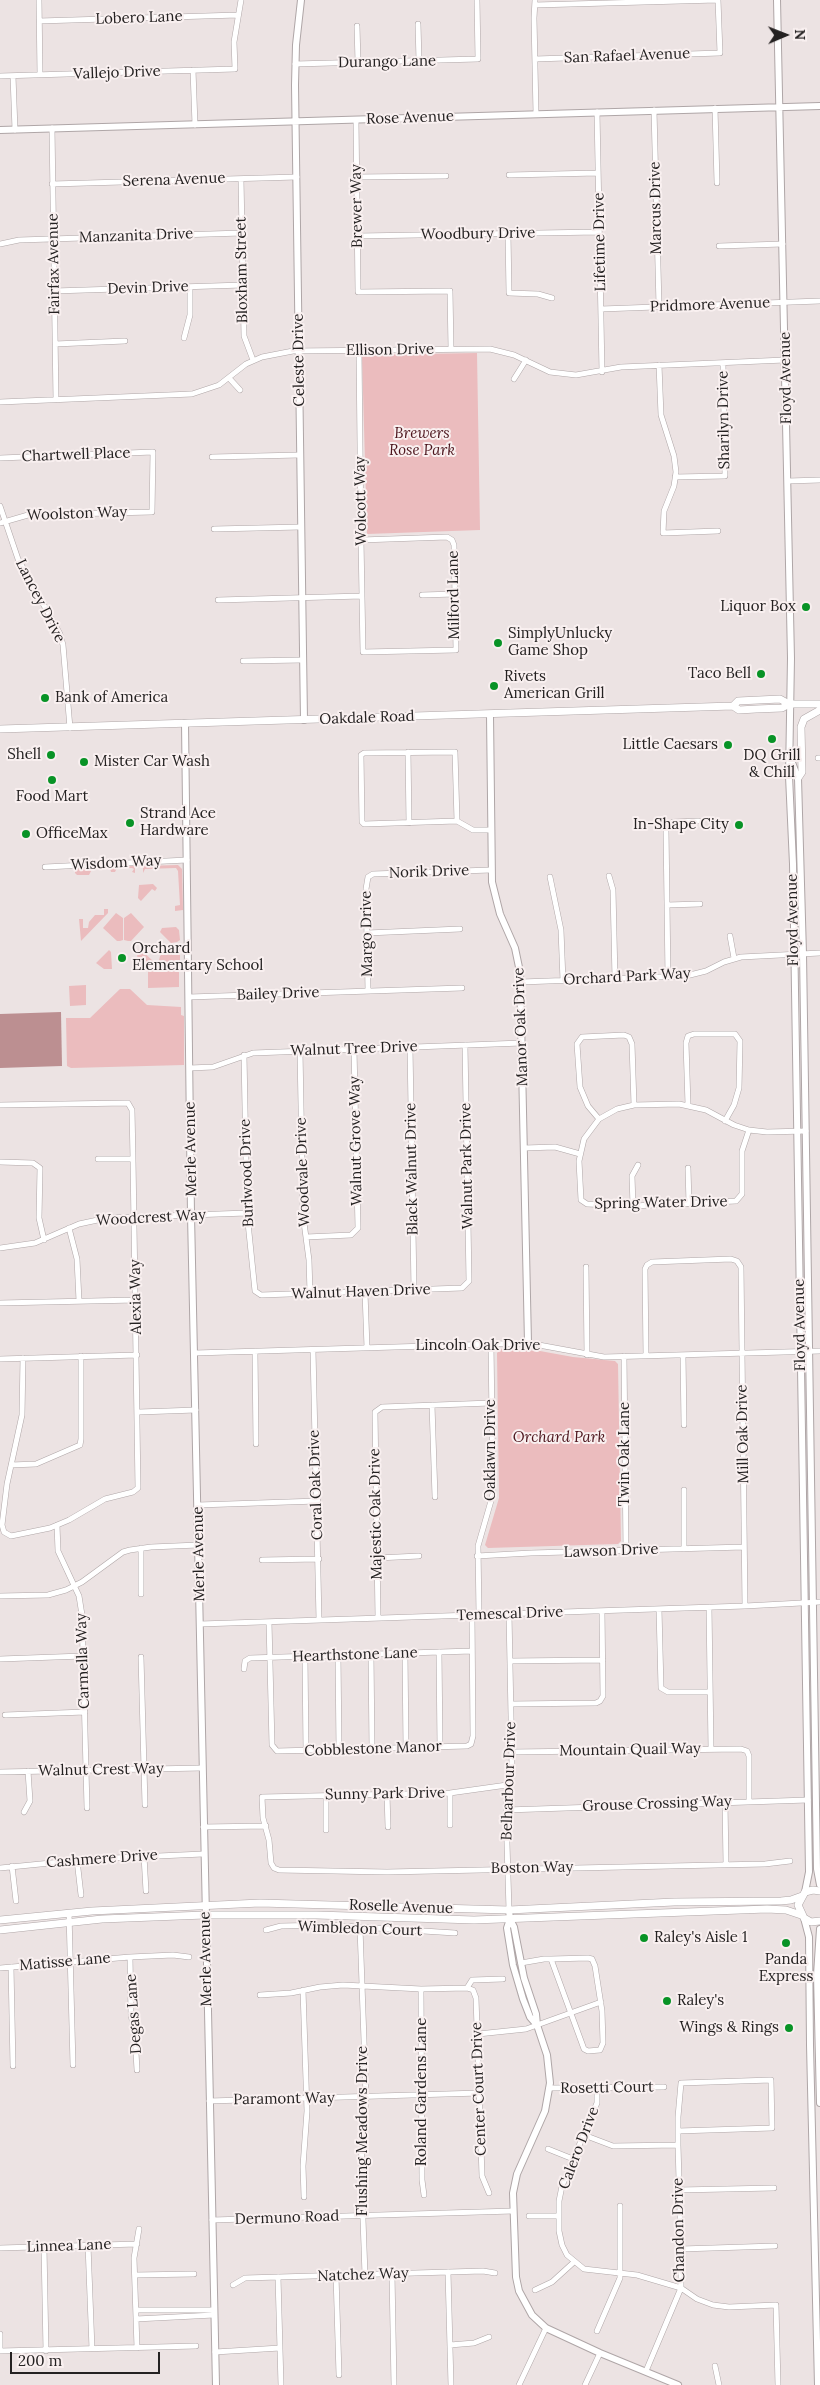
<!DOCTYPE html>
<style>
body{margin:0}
#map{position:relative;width:820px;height:2385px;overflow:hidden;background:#ece3e3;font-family:Lora,serif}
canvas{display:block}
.north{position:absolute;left:760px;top:10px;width:50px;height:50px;-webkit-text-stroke:4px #f9f0f0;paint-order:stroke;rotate:89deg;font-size:14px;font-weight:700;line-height:20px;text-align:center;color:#242121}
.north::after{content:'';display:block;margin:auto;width:18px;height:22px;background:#242121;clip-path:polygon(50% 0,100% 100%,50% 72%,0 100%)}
.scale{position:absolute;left:10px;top:2352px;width:150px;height:22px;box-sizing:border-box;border:2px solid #242121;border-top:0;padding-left:6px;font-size:15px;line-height:18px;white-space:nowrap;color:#242121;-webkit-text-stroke:4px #f9f0f0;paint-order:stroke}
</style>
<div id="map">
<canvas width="820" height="2385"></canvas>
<div class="north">N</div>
<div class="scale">200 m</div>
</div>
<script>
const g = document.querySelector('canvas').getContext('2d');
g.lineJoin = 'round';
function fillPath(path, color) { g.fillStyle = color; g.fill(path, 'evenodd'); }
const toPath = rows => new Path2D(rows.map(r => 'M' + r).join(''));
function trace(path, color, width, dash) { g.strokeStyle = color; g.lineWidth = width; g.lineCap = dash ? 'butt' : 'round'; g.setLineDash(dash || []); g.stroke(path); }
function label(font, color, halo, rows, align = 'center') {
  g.font = font + ' Lora,serif'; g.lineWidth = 4; g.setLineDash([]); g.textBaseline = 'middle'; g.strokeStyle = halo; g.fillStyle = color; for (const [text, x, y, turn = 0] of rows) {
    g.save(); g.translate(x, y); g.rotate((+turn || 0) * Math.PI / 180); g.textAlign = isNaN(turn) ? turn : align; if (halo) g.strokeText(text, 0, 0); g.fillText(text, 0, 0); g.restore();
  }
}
const green = toPath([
 [477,353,480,530,367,534,362,355],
 [178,865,182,869,183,910,175,911,175,906,180,905,178,871,176,868,145,869,143,873,143,866],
 [135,866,135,873,132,872,134,869,132,868,117,868,115,872,111,872,110,868,92,869,89,875,77,875,75,873,75,868],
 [153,884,157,888,155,891,152,889,141,901,138,898,139,885],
 [104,909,108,909,108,913,81,941,79,919,83,919,83,928,88,928,89,922,95,915,104,915],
 [116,913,123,918,123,940,120,941,117,941,103,928],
 [131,913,144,927,131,941,128,941,124,940,124,918],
 [176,927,179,930,180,940,177,942,171,943,160,932,162,928],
 [171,945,177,945,180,948,180,969,157,969,160,956],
 [140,949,153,961,146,968,138,968,137,951],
 [109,950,111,952,112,969,104,969,96,963],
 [179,970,179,987,148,988,148,971],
 [86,985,86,1005,70,1006,69,986],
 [120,989,130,989,147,1005,181,1007,181,1015,184,1016,184,1065,71,1068,67,1066,66,1018,90,1018],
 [501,1349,540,1351,573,1357,615,1361,618,1364,621,1541,618,1544,488,1548,485,1545,499,1498,497,1353]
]);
const water = toPath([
 [61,1012,62,1066,0,1068,0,1014]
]);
const minor = toPath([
 [39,0,40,75],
 [535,0,534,18,536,114],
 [535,5,717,0],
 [39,21,238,15],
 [418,24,419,61],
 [357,26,358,62],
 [535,59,720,53,718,0],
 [295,64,478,59,477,0],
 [193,70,195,125],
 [0,76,235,69,234,42,241,0],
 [13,76,15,130],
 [715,108,717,183],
 [654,110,659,306],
 [597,112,602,372],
 [356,120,358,292,450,291,451,349],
 [52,128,56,400],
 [509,175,598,173],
 [357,177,446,176],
 [241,179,244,336,253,360],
 [52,184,297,177],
 [508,234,509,293,538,294,552,298],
 [358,236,599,232],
 [0,244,19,240,242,233],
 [719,246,783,244],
 [54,291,243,285],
 [601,309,820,301],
 [184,338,190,315,190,287],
 [55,344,125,341],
 [359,350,361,540,363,652,456,650,454,545,452,540,447,537,361,540],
 [659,365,661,415,674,456,676,472,674,486,664,511,663,533,718,531],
 [229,378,240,390],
 [514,379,526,360],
 [0,402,192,394,219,385,246,364,262,357,293,351,490,349,514,355,550,372,576,375,621,367,785,360],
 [212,457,300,455],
 [0,458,153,452,152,512,28,515,0,523],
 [675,477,725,476,723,363],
 [788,481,820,480],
 [0,506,18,559,60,634,63,645,70,728],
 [214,529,301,527],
 [422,595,455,594],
 [218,600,362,596],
 [243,661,303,660],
 [408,752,409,823],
 [818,758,820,758],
 [457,821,455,752,364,753,361,755,362,822,364,824,457,821,473,830,491,830],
 [45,867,187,860],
 [609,876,613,890,615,979],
 [550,877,561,930,563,981],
 [667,905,700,904],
 [367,933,460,929],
 [730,936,734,958],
 [668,977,666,830,673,822,699,821],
 [521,982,686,976,706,971,724,962,741,957,820,953],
 [368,991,366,889,368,877,373,874,491,870],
 [189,997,462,988],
 [410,1047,414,1290],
 [300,1051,303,1215,309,1260,310,1293],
 [244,1055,247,1213,255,1291,261,1295,462,1288,469,1281,465,1045],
 [190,1068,213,1067,253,1053,522,1043],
 [0,1105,128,1103,132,1110,133,1159,138,1488,133,1492,105,1499,69,1520,50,1528,11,1536,4,1532,2,1525,7,1484,22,1415,23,1358],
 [688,1105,686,1043,688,1036,694,1034,735,1034,740,1041,739,1088,734,1105,725,1121],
 [599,1119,588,1106,580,1087,577,1044,582,1037,624,1035,629,1037,632,1044,634,1105],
 [749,1130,742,1151,742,1194,736,1201,633,1206,587,1204,581,1200,579,1161,584,1139,599,1119,617,1109,634,1105,679,1104,706,1110,734,1125,749,1130,767,1132,806,1131],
 [524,1148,555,1147,580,1154],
 [98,1159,133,1159],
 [0,1162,33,1163,40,1168,39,1218,44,1240],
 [688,1168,689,1204],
 [633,1206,632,1176,638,1165],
 [69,1228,77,1259,79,1301],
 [306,1237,351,1235,358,1228,354,1049],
 [0,1248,35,1243,79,1224,107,1218,247,1213],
 [586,1267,587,1355],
 [365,1292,367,1348],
 [0,1303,136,1300],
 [313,1350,319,1620],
 [255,1351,256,1444],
 [195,1353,528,1343,604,1357,820,1351],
 [683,1355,684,1425],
 [624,1356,626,1551],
 [646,1356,645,1269,647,1265,652,1262,731,1259,737,1261,741,1267,745,1606],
 [0,1359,137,1355],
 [432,1405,435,1497],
 [139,1412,196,1410],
 [11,1465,36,1464,80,1445,81,1439,81,1356],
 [684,1490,684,1549],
 [198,1505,318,1501],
 [57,1525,58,1551,79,1596,82,1615,87,1808],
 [141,1548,141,1594],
 [477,1556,531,1553,744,1547],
 [377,1558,419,1556],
 [262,1560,319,1559],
 [0,1596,48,1595,66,1590,82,1582,123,1552,130,1550,151,1547,198,1545],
 [709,1607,711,1749],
 [659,1609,661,1688,668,1692,710,1692],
 [479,1615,478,1546,493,1494,491,1344],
 [378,1618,375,1412,382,1407,491,1403],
 [269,1622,272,1745,277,1751,467,1746,471,1744,473,1736,472,1615],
 [200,1624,745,1606,820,1602],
 [439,1652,440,1747],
 [405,1653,406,1748],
 [371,1654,372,1749],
 [338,1655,339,1750],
 [305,1656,306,1751],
 [141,1657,145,1805],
 [0,1659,83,1656],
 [510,1661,603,1660],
 [244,1669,245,1661,250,1658,472,1651],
 [511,1704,596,1703,600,1701,603,1696,602,1611],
 [5,1715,85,1712],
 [512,1752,741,1749,747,1751,749,1756,749,1801],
 [0,1772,202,1768],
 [507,1785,450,1793,262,1797,263,1818,269,1840,271,1863,274,1868,279,1870,387,1872,765,1864,790,1861],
 [450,1793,450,1825],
 [387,1794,388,1827],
 [326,1795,326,1830],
 [725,1802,726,1864],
 [506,1810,808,1800],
 [24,1812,30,1801,28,1771],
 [203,1827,266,1826],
 [144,1856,146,1891],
 [77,1860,81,1895],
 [12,1866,16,1901],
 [0,1868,91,1859,203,1854],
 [509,1910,506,1810,507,1785,512,1767,509,1614],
 [69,1913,73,2065],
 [360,1928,366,2097,361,2163,365,2275],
 [266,1930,281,1926,328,1925,455,1933],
 [130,1957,131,2015,135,2035,137,2070],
 [521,1963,544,1959,551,1959,588,1958,592,1959,595,1966,602,2011,603,2043,600,2050,588,2051,584,2049,551,1959],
 [11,1967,13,2066],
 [0,1968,130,1957,173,1955,189,1957],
 [467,1988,472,1980,503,1979],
 [421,1989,422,2180,424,2195],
 [303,1990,307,2111,303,2166,304,2197],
 [260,1995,291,1993,320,1987,343,1985,421,1989,467,1988,473,1990,476,1998,482,2176,489,2193],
 [478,2034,526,2029,601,2002],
 [549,2088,664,2087],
 [597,2089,597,2103,562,2186,559,2201,559,2231,562,2245,567,2255,584,2269,637,2275,681,2288,697,2299,713,2305,729,2307,776,2305,778,2385],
 [209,2101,480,2093],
 [584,2135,613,2146,678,2145],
 [548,2149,573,2159],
 [679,2190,774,2188],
 [529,2216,558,2216],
 [212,2220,513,2211],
 [88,2245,92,2349],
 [44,2247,46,2351],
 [0,2248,137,2244],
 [681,2249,775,2246],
 [448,2272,451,2385],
 [392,2274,394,2385],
 [135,2275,194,2274],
 [336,2275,339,2375],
 [278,2277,281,2385],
 [233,2285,245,2278,483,2271,495,2273],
 [535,2290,552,2282,574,2262],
 [136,2310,214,2310],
 [136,2319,214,2315],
 [597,2331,620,2278,620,2206],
 [0,2334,0,2351],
 [450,2345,474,2343,489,2337],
 [137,2348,134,2258,139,2229],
 [0,2351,196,2346],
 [215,2352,280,2348],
 [715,2366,719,2385],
 [646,2371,681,2288,681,2249,678,2145,678,2117,681,2083,771,2080,772,2128,678,2131],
 [519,2385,546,2328],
 [585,2385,600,2353]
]);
const tertiary = toPath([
 [301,0,296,45,295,85,304,720],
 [777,0,791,658,789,776,793,864,809,1872,805,1892],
 [0,130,820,106],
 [490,715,492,882,500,914,515,948,520,972,528,1343],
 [185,723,191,1215,216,2385],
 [791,760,798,778,803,954,817,1869,820,1885],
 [509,1910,510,1919,514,1927,524,1978,536,2014,537,2025],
 [804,1918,809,1937,810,2045,818,2385],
 [510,1919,507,1928,513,1965,523,1999,530,2017,537,2025,547,2055,550,2083,545,2111,517,2174,513,2193,516,2277,519,2291,532,2315,546,2328,600,2353,678,2385],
 [820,1929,817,1975,820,2103]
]);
const secondary = toPath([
 [733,706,738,701,780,699,789,704,820,704],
 [0,729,733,706,739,710,756,709,782,708,789,704],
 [798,778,802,772,801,727,804,719,820,710],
 [820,1891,813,1890,805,1892,798,1905,804,1918,811,1922,820,1921],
 [0,1920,92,1911,260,1903,509,1910,674,1902,781,1901,791,1900,802,1896],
 [0,1930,102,1919,205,1915,317,1915,474,1920,767,1909,786,1910,801,1915]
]);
const markers = [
 [806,607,5,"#089326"],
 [498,643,5,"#089326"],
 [761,674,5,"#089326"],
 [494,686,5,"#089326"],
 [45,698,5,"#089326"],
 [772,739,5,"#089326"],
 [728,745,5,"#089326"],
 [51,755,5,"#089326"],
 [84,762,5,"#089326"],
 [52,780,5,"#089326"],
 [130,823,5,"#089326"],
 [739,825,5,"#089326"],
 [26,834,5,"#089326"],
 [122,958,5,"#089326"],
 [644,1938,5,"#089326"],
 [786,1943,5,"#089326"],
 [667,2001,5,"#089326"],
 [789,2028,5,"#089326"]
];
const streetNames = [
 ["Lobero Lane",139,18,-2],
 ["San Rafael Avenue",627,56,-2],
 ["Durango Lane",387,62,-1],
 ["Vallejo Drive",117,73,-2],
 ["Rose Avenue",410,118,-2],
 ["Serena Avenue",174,180,-2],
 ["Brewer Way",357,206,-91],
 ["Marcus Drive",656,208,-91],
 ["Woodbury Drive",478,234,-1],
 ["Manzanita Drive",136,236,-2],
 ["Lifetime Drive",600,242,-91],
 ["Fairfax Avenue",54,264,-91],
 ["Bloxham Street",242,270,-91],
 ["Devin Drive",148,288,-2],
 ["Pridmore Avenue",710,305,-2],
 ["Ellison Drive",390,350,-1],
 ["Celeste Drive",299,360,-91],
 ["Floyd Avenue",786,378,-91],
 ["Sharilyn Drive",724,420,-91],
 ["Chartwell Place",76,455,-2],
 ["Wolcott Way",361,501,-91],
 ["Woolston Way",77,514,-2],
 ["Milford Lane",454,595,-91],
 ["Lancey Drive",40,601,63],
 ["Oakdale Road",367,718,-2],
 ["Wisdom Way",116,863,-3],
 ["Norik Drive",429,872,-2],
 ["Floyd Avenue",793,920,-91],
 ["Margo Drive",367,934,-91],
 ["Orchard Park Way",627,977,-3],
 ["Bailey Drive",278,994,-2],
 ["Manor Oak Drive",521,1027,-92],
 ["Walnut Tree Drive",354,1049,-2],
 ["Walnut Grove Way",356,1141,-91],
 ["Merle Avenue",191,1149,-91],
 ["Walnut Park Drive",467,1166,-91],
 ["Black Walnut Drive",412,1169,-91],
 ["Woodvale Drive",303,1172,-92],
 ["Burlwood Drive",247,1173,-92],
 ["Spring Water Drive",661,1203,-1],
 ["Woodcrest Way",151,1218,-3],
 ["Walnut Haven Drive",361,1292,-2],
 ["Alexia Way",136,1297,-91],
 ["Floyd Avenue",800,1325,-91],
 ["Lincoln Oak Drive",478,1346],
 ["Mill Oak Drive",743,1434,-91],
 ["Oaklawn Drive",491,1450,-90],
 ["Twin Oak Lane",625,1454,-90],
 ["Coral Oak Drive",316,1485,-92],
 ["Majestic Oak Drive",376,1514,-91],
 ["Lawson Drive",611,1551,-2],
 ["Merle Avenue",199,1554,-91],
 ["Temescal Drive",510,1614,-2],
 ["Hearthstone Lane",355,1655,-2],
 ["Carmella Way",83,1661,-92],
 ["Cobblestone Manor",373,1749,-2],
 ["Mountain Quail Way",630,1750,-1],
 ["Walnut Crest Way",101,1770,-1],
 ["Belharbour Drive",509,1781,-88],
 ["Sunny Park Drive",385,1794,-1],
 ["Grouse Crossing Way",657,1804,-2],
 ["Cashmere Drive",102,1859,-4],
 ["Boston Way",532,1868,-1],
 ["Roselle Avenue",401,1907,2],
 ["Wimbledon Court",360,1929,2],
 ["Merle Avenue",206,1959,-91],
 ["Matisse Lane",65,1962,-5],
 ["Degas Lane",134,2014,-94],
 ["Rosetti Court",607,2088,-1],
 ["Center Court Drive",479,2089,-92],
 ["Roland Gardens Lane",422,2092,-90],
 ["Paramont Way",284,2099,-1],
 ["Flushing Meadows Drive",363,2131,-90],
 ["Calero Drive",579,2148,-69],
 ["Dermuno Road",287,2218,-2],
 ["Chandon Drive",679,2230,-91],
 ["Linnea Lane",69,2246,-2],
 ["Natchez Way",363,2275,-2]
];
const parkNames = [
 ["Brewers",422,434],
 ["Rose Park",422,451],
 ["Orchard Park",559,1438]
];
const poiNames = [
 ["Liquor Box",796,607,"right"],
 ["SimplyUnlucky",508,634],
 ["Game Shop",508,651],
 ["Taco Bell",751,674,"right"],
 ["Rivets",504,677],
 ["American Grill",504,694],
 ["Bank of America",55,698],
 ["Little Caesars",718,745,"right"],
 ["Shell",41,755,"right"],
 ["DQ Grill",772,756,"center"],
 ["& Chill",772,773,"center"],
 ["Mister Car Wash",94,762],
 ["Food Mart",52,797,"center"],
 ["Strand Ace",140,814],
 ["Hardware",140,831],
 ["In-Shape City",729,825,"right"],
 ["OfficeMax",36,834],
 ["Orchard",132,949],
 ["Elementary School",132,966],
 ["Raley's Aisle 1",654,1938],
 ["Panda",786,1960,"center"],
 ["Express",786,1977,"center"],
 ["Raley's",677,2001],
 ["Wings & Rings",779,2028,"right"]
];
fillPath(green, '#ebbcbe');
fillPath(water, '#bc8f91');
trace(minor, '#afa6a7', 6);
trace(tertiary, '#afa6a7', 8);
trace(secondary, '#afa6a7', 8);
trace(minor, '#fff', 5);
trace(tertiary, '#fff', 6);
trace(secondary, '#fff', 7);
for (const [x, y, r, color] of markers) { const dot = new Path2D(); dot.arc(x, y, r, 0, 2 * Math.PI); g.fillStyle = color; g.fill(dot); trace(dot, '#f9f0f0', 2); }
label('15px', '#242121', '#f9f0f0', streetNames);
label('italic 15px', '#4c141c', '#f9f0f0', parkNames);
label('15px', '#242121', '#f9f0f0', poiNames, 'left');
</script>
